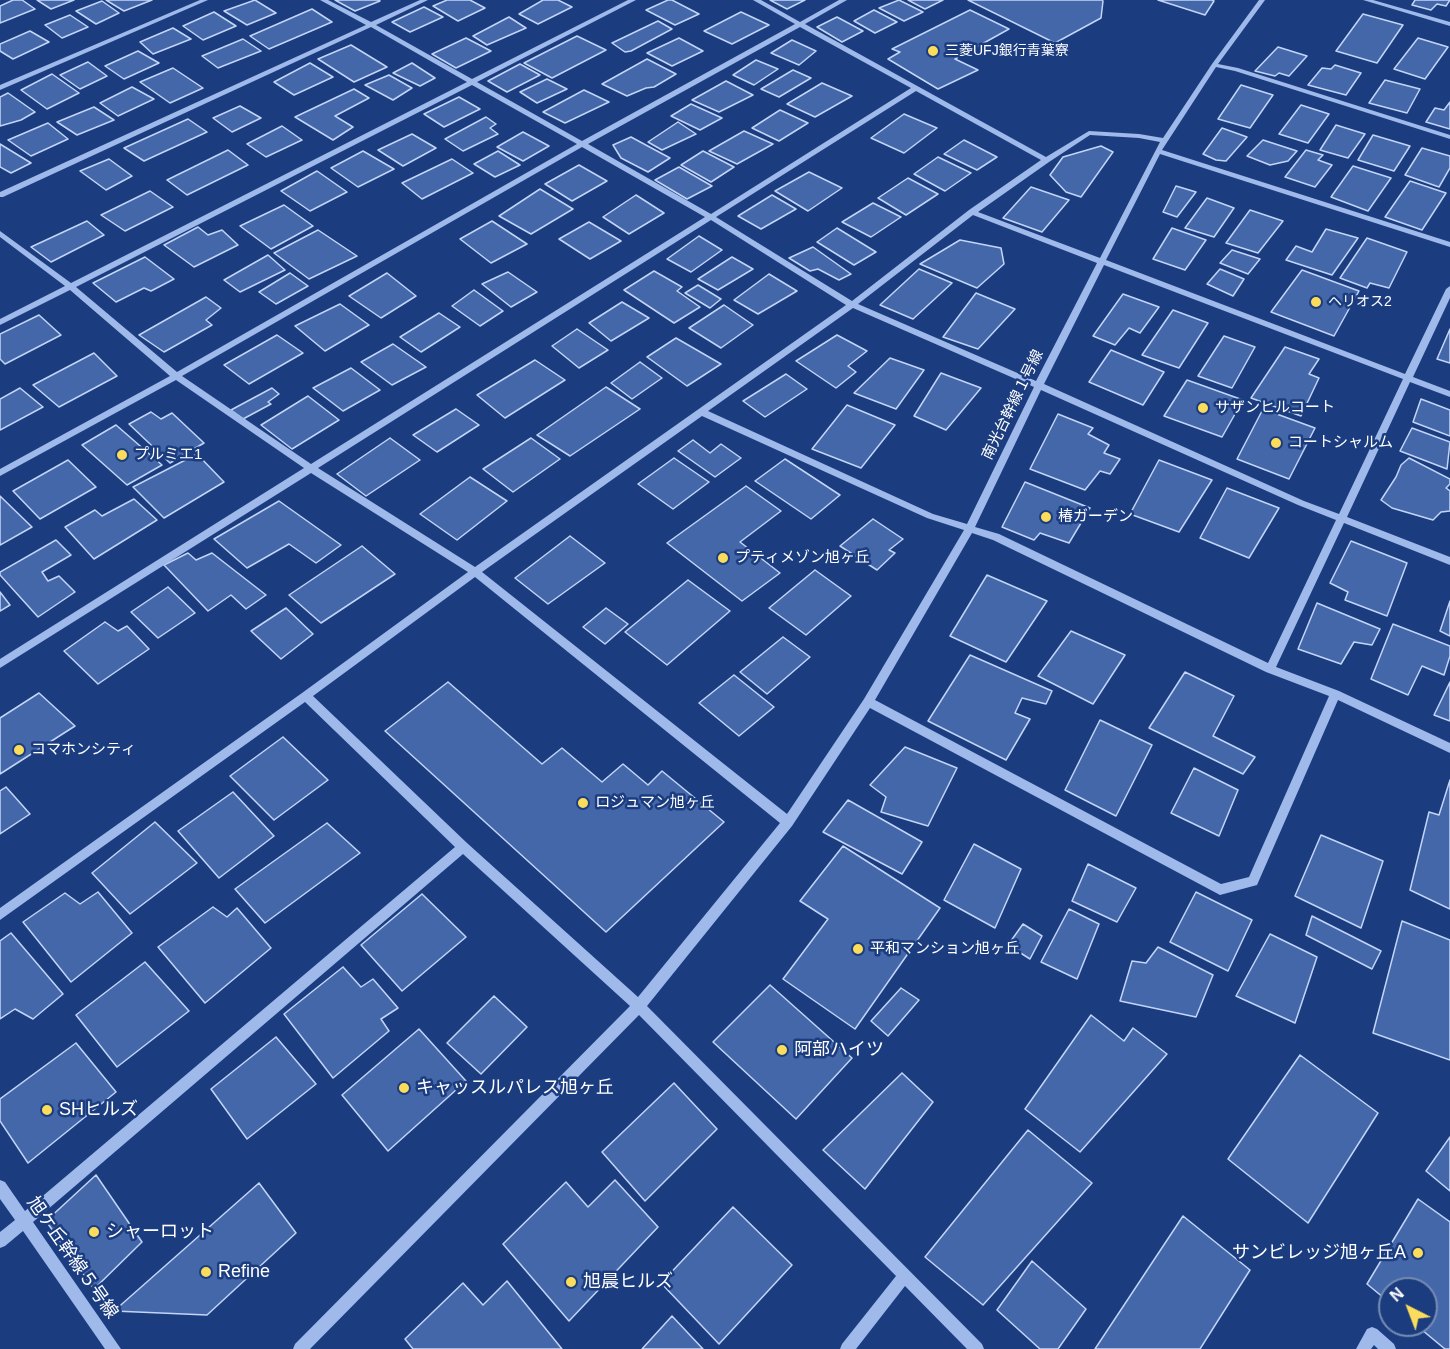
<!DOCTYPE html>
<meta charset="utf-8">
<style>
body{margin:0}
#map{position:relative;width:1450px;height:1349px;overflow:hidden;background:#1b3d80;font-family:Arial,sans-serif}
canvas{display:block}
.north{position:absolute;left:1378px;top:1277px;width:60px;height:60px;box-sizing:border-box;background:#1b3d80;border:2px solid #768bb3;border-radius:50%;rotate:318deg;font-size:16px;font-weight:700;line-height:24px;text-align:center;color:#fff}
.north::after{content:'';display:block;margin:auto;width:21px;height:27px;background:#fbdd5b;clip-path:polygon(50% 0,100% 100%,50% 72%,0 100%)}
</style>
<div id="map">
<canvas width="1450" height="1349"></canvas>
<div class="north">N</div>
</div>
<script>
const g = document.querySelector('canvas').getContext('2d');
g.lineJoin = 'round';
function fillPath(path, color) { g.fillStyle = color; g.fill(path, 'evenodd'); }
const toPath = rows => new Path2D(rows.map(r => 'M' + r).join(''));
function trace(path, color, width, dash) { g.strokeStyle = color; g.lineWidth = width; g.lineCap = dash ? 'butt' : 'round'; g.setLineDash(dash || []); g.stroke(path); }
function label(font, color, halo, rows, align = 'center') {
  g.font = font + ' Arial,"Noto Sans JP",sans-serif'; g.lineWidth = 5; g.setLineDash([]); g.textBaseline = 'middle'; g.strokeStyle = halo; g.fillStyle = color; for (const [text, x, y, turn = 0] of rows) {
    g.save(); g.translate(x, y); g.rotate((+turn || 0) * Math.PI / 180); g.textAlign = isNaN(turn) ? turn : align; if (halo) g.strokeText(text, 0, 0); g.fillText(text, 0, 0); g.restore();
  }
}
const building = toPath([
 [13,0,22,0,35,9,0,23,0,6,13,0],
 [37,0,74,0,51,9,37,0],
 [106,0,152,0,124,11,106,0],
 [255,0,276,13,247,25,224,11,255,0],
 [335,0,378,0,380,1,355,11,335,0],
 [447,0,470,0,485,8,458,21,433,6,447,0],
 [543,0,558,0,572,7,538,24,519,14,543,0],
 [668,0,672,0,699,14,675,25,646,10,668,0],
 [770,0,805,0,787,9,770,0],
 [899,0,923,12,904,21,879,8,899,0],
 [908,0,943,0,925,9,908,0],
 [968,0,1102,0,1103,1,1101,18,1055,43,968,0],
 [1158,0,1212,0,1214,1,1205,15,1158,0],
 [1415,0,1450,0,1446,6,1437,4,1431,10,1412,5,1415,0],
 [102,1,119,13,96,24,76,11,102,1],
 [424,7,443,17,410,32,392,22,424,7],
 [312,9,332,22,269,49,250,36,312,9],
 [874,10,897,22,875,33,854,21,874,10],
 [970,10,1009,29,955,59,978,70,938,89,888,59,900,52,892,49,970,10],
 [214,12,236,26,203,40,183,26,214,12],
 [741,12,769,25,732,44,704,31,741,12],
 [1363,14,1403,25,1377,63,1336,51,1363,14],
 [70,15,88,27,62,38,45,25,70,15],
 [509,17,526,28,487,45,473,36,509,17],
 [837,17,863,31,842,42,817,27,837,17],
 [658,21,672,29,631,51,625,52,612,43,658,21],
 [173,28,191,39,153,54,140,42,173,28],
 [30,31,49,42,13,59,0,51,0,44,30,31],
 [577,36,606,50,552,78,524,63,577,36],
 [466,38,491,51,456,68,432,54,466,38],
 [679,38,703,51,672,66,647,53,679,38],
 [1418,38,1448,47,1425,79,1394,69,1418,38],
 [243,39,261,51,218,68,202,56,243,39],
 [792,40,816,51,799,65,771,53,792,40],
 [351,45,387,67,354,82,318,59,351,45],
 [1278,47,1307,56,1289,76,1279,73,1275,76,1255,71,1278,47],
 [138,51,159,63,124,79,105,66,138,51],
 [647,59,676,74,654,87,646,88,627,96,602,84,647,59],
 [756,60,778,69,754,85,733,75,756,60],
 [88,62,107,76,80,89,60,75,88,62],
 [310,63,333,77,294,95,274,82,310,63],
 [412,63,435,78,420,86,393,73,412,63],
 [520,64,540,75,507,92,488,81,520,64],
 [1335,65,1361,73,1346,95,1308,85,1322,68,1331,69,1335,65],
 [173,68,203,88,170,103,140,82,173,68],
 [793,70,811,78,779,97,761,89,793,70],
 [52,74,79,93,47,109,21,90,52,74],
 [389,75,412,88,393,100,365,85,389,75],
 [547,79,567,89,537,103,520,92,547,79],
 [1385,80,1420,89,1407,113,1369,103,1385,80],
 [726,81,753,95,719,112,692,100,726,81],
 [822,83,852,96,815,117,787,104,822,83],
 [1241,85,1273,95,1250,128,1218,119,1241,85],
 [132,87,154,99,118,116,100,103,132,87],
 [354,89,369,98,335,116,353,127,333,140,295,117,354,89],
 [584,90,609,102,565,123,543,112,584,90],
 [8,93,35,112,21,120,0,126,0,97,8,93],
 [459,97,480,109,444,127,424,114,459,97],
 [1450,102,1450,129,1426,122,1435,108,1444,110,1450,102],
 [691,104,722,118,700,130,671,116,691,104],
 [1301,105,1329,114,1308,143,1279,134,1301,105],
 [240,106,261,118,232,132,213,118,240,106],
 [94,107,114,120,77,135,57,122,94,107],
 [780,110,808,123,779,141,752,128,780,110],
 [904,114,937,128,904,153,871,138,904,114],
 [486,117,496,124,490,128,498,134,463,151,445,139,486,117],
 [188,119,207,132,144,161,124,148,188,119],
 [678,122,696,134,662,150,648,142,678,122],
 [48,123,68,139,31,156,8,140,48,123],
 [1336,125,1365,134,1348,158,1320,150,1336,125],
 [282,126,302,140,266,157,247,144,282,126],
 [1222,128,1247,137,1226,161,1216,160,1203,154,1222,128],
 [744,131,773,144,737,164,709,151,744,131],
 [523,132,549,146,523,161,497,147,523,132],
 [412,134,436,148,403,166,378,150,412,134],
 [1373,135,1410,146,1394,171,1358,160,1373,135],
 [631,137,670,158,648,172,621,158,613,145,631,137],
 [964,140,997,157,977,170,944,154,964,140],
 [1263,140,1297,151,1288,161,1270,165,1247,156,1263,140],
 [0,144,31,163,11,173,0,167,0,144],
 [1101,146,1113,152,1081,197,1066,192,1050,175,1063,157,1101,146],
 [1422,148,1450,156,1450,168,1439,187,1405,175,1422,148],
 [228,150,248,165,187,195,167,180,228,150],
 [1306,150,1323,155,1318,160,1332,165,1315,187,1285,177,1306,150],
 [363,151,394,169,358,187,331,168,363,151],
 [498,151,520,165,495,177,474,164,498,151],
 [703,151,734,167,711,182,681,165,703,151],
 [938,157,971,173,945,191,914,174,938,157],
 [109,159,132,176,106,190,80,171,109,159],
 [452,159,473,173,422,199,402,183,452,159],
 [579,165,607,181,572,201,545,184,579,165],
 [1353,166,1391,178,1368,211,1331,197,1353,166],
 [679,167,712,186,687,199,655,180,679,167],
 [317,171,347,192,310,211,281,191,317,171],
 [809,172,842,188,808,211,775,191,809,172],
 [908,178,938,194,906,215,878,198,908,178],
 [1410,181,1446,193,1422,230,1385,217,1410,181],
 [1176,186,1196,192,1177,217,1163,212,1176,186],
 [1031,187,1069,200,1042,232,1003,218,1031,187],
 [540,189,573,209,531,234,499,216,540,189],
 [150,191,173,207,125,231,101,215,150,191],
 [636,195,664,213,629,234,603,217,636,195],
 [772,195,796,209,761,229,738,216,772,195],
 [1207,198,1234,208,1214,237,1185,228,1207,198],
 [873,203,901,217,871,237,842,222,873,203],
 [284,205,313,226,271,249,240,226,284,205],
 [1250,210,1283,221,1258,253,1226,243,1250,210],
 [87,221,104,235,51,262,31,247,87,221],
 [492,221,527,244,491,263,460,239,492,221],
 [589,222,621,241,590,259,559,239,589,222],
 [198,227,208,235,222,230,238,245,194,267,164,245,198,227],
 [837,228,876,252,854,265,817,242,837,228],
 [1172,228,1206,240,1185,270,1153,259,1172,228],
 [1326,229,1358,238,1332,275,1286,260,1296,246,1312,252,1326,229],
 [318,230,357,256,309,279,274,253,318,230],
 [699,236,722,250,691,272,667,259,699,236],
 [1367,238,1407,252,1389,288,1370,283,1367,288,1340,278,1367,238],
 [960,240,1001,248,1004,264,977,288,920,264,960,240],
 [813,247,851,274,839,280,818,269,810,271,789,258,813,247],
 [1232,250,1260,259,1248,274,1220,263,1232,250],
 [268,255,285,270,240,292,224,280,268,255],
 [145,257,174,279,151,291,144,288,116,302,93,283,145,257],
 [732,257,753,269,718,290,698,279,732,257],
 [919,269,952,283,913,319,880,305,919,269],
 [1220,269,1244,279,1233,296,1207,284,1220,269],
 [1302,270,1359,291,1334,336,1271,312,1302,270],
 [654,271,682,287,677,291,700,307,674,323,624,290,654,271],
 [508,272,537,292,511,307,482,284,508,272],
 [290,273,308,286,276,304,259,292,290,273],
 [387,273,416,296,381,318,349,296,387,273],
 [769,274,797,291,758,314,734,300,769,274],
 [698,285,721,299,710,308,685,293,698,285],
 [474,290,503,311,480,326,452,306,474,290],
 [976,293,1015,309,978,349,943,337,976,293],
 [1123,294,1159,307,1140,333,1129,328,1115,345,1093,336,1123,294],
 [206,297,221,308,206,320,212,325,164,352,139,335,206,297],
 [622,302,649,318,611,341,589,323,622,302],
 [340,304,369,325,325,351,295,326,340,304],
 [724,305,753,325,721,348,689,328,724,305],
 [1173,310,1208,323,1179,368,1142,355,1173,310],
 [439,313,460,327,421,352,400,337,439,313],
 [39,315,61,335,5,364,0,359,0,334,39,315],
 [577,329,608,350,579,368,552,346,577,329],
 [1450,329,1450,363,1437,359,1450,329],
 [277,335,303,353,249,384,224,365,277,335],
 [837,335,867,351,848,366,856,372,836,388,796,361,837,335],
 [1224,336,1255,347,1232,388,1198,376,1224,336],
 [676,338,721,364,687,386,647,357,676,338],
 [393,344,426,367,392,385,361,362,393,344],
 [1285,347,1319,359,1309,374,1319,378,1301,416,1251,398,1285,347],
 [1111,350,1164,372,1143,405,1089,382,1111,350],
 [94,353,117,376,59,407,33,385,94,353],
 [890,358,924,370,896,409,854,393,890,358],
 [535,360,565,380,505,418,477,395,535,360],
 [640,362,662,378,632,399,611,383,640,362],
 [351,368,380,390,343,411,313,388,351,368],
 [941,373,981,388,946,430,914,416,941,373],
 [786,374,807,389,765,417,743,401,786,374],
 [1187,380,1243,400,1222,437,1164,416,1187,380],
 [606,387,640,409,570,456,537,435,606,387],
 [20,388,43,407,0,430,0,399,20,388],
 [272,388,279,394,268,402,271,404,243,419,231,410,272,388],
 [308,396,339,420,292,449,261,425,308,396],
 [1421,399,1450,410,1450,436,1413,422,1421,399],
 [847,405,895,425,861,468,812,449,847,405],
 [456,409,479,425,437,452,413,435,456,409],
 [1263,409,1315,428,1289,479,1237,459,1263,409],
 [151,412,161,419,172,413,204,443,170,463,129,424,151,412],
 [1058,414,1093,428,1088,434,1109,445,1104,453,1120,459,1110,474,1100,471,1085,490,1030,469,1058,414],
 [116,425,162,465,127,485,82,445,116,425],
 [1412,428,1450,442,1447,469,1400,451,1412,428],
 [390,438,420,460,366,496,337,474,390,438],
 [531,438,560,459,513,492,483,469,531,438],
 [693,440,710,453,721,444,741,458,715,477,678,451,693,440],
 [197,454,224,482,164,518,133,487,197,454],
 [674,458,709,482,673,509,638,484,674,458],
 [1409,458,1450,479,1450,484,1446,488,1450,491,1450,511,1441,512,1433,520,1392,508,1381,500,1396,477,1401,465,1409,458],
 [785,459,840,495,811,519,755,481,785,459],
 [68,460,96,487,40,519,13,491,68,460],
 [1159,460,1212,480,1179,532,1130,514,1159,460],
 [470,477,507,501,457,540,420,514,470,477],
 [1025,482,1090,508,1069,543,1040,533,1034,540,1002,527,1025,482],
 [746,486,781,511,740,542,780,573,742,601,667,543,746,486],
 [1227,488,1279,508,1249,558,1200,538,1227,488],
 [0,496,32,527,0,545,0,496],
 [134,499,157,520,94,559,65,527,95,510,102,516,134,499],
 [279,501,341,545,316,563,289,544,247,568,214,539,279,501],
 [873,519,903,539,889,550,895,553,877,570,840,546,873,519],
 [570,536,605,563,548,604,515,578,570,536],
 [56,540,71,555,42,572,48,581,59,576,75,592,38,617,0,575,0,572,56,540],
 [1351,541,1407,563,1387,616,1345,600,1348,592,1330,583,1351,541],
 [362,546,395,574,321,623,289,595,362,546],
 [188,553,196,560,212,553,266,595,246,609,231,595,208,611,164,565,188,553],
 [815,570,851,596,806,635,769,608,815,570],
 [987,575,1047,601,1006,662,950,636,987,575],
 [688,580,730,611,667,665,625,632,688,580],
 [168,587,195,613,158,638,131,612,168,587],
 [0,592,10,605,0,611,0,592],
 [1450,601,1450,636,1440,631,1450,601],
 [1317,603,1380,629,1372,645,1354,642,1341,664,1298,649,1317,603],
 [286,608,313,634,281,659,251,631,286,608],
 [606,608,628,624,605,644,583,627,606,608],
 [105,622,118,631,127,626,149,649,98,684,64,651,105,622],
 [1393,624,1450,646,1450,656,1444,675,1422,666,1408,695,1371,679,1393,624],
 [1071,631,1125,655,1093,704,1038,676,1071,631],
 [783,637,810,657,767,694,740,672,783,637],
 [970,655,1052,691,1046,704,1022,698,1015,713,1030,719,1006,760,928,721,970,655],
 [1185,672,1234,696,1213,736,1255,757,1243,774,1149,728,1185,672],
 [734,675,774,707,739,736,699,703,734,675],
 [448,682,542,764,562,748,602,782,623,764,648,785,662,771,724,822,606,932,385,731,448,682],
 [1450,682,1450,721,1434,715,1450,682],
 [39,693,75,726,0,774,0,718,39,693],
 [1100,720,1152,745,1116,816,1065,790,1100,720],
 [283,737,328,780,274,820,230,776,283,737],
 [905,747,957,768,928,826,881,812,886,797,870,785,905,747],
 [1194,768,1238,790,1219,836,1171,813,1194,768],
 [1450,780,1450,909,1410,890,1429,812,1439,815,1450,780],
 [6,787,30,814,0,834,0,791,6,787],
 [233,792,274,836,219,878,178,831,233,792],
 [848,800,922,842,902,874,823,832,848,800],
 [155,822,197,863,130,914,92,873,155,822],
 [327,823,360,853,265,923,235,889,327,823],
 [1321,835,1383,861,1361,928,1295,896,1321,835],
 [974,844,1021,869,995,928,944,900,974,844],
 [843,846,940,908,855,1029,783,979,828,919,800,901,843,846],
 [1088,864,1136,888,1117,922,1072,901,1088,864],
 [98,892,132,933,71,982,23,922,65,893,80,904,98,892],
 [1196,892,1252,920,1228,971,1170,942,1196,892],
 [422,894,466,937,402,991,361,945,422,894],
 [213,907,227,917,237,908,271,948,205,1003,158,947,213,907],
 [1069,909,1099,924,1077,979,1041,962,1069,909],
 [1312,916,1381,951,1372,969,1306,935,1312,916],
 [1402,921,1450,940,1450,1060,1373,1033,1402,921],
 [1023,924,1042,936,1030,959,1008,945,1023,924],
 [11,933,63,994,33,1019,15,1009,0,1019,0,941,11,933],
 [1270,934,1317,957,1295,1023,1236,996,1270,934],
 [1158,947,1213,975,1196,1017,1120,1001,1132,961,1146,963,1158,947],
 [145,962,189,1011,117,1067,76,1015,145,962],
 [343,967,361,987,373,979,398,1008,381,1019,389,1031,333,1078,284,1014,343,967],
 [770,985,852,1058,796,1119,713,1042,770,985],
 [901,988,919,1000,888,1036,871,1021,901,988],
 [494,996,527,1027,481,1074,447,1043,494,996],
 [1091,1015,1124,1041,1133,1028,1167,1054,1080,1152,1025,1109,1091,1015],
 [419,1029,466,1081,388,1151,342,1095,419,1029],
 [276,1037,316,1084,247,1139,211,1089,276,1037],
 [76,1043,116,1092,28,1163,0,1121,0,1099,76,1043],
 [1300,1055,1378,1113,1308,1223,1228,1159,1300,1055],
 [902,1073,933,1102,865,1189,823,1150,902,1073],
 [674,1083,717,1129,645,1201,602,1152,674,1083],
 [1028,1130,1092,1183,983,1305,925,1257,1028,1130],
 [1450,1137,1450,1191,1426,1171,1450,1137],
 [96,1175,142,1242,94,1289,46,1221,96,1175],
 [615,1180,658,1227,569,1321,503,1244,566,1182,588,1207,615,1180],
 [259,1183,296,1233,207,1315,114,1311,259,1183],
 [1418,1199,1450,1222,1450,1349,1445,1349,1416,1325,1426,1325,1426,1289,1390,1289,1390,1303,1367,1284,1418,1199],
 [733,1207,792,1265,719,1344,661,1283,733,1207],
 [1183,1216,1250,1270,1200,1349,1095,1349,1183,1216],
 [1032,1261,1086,1309,1058,1349,1040,1349,997,1310,1032,1261],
 [507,1281,562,1349,413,1349,405,1339,463,1283,483,1305,507,1281],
 [672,1316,703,1349,642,1349,672,1316]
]);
const minor = toPath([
 [200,0,208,0,0,90,0,85,200,0],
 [320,0,328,0,371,22,420,0,428,0,376,25,472,79,628,0,636,0,477,82,582,141,795,24,753,0,761,0,800,22,839,0,847,0,805,24,1046,157,1089,131,1139,134,1163,138,1212,64,1259,0,1265,0,1218,64,1238,68,1450,135,1450,139,1235,71,1216,67,1162,150,1450,242,1450,247,1160,154,1106,260,1405,374,1446,289,1450,286,1450,298,1413,377,1450,391,1450,397,1410,382,1347,517,1450,557,1450,565,1344,523,1276,667,1339,691,1450,743,1450,753,1338,700,1257,885,1220,895,870,708,792,826,647,1006,982,1344,984,1349,967,1349,905,1286,856,1349,840,1349,842,1344,896,1276,639,1015,310,1349,293,1349,295,1344,630,1006,463,854,33,1222,121,1349,105,1349,23,1231,5,1246,0,1248,0,1232,15,1220,0,1199,0,1180,5,1182,25,1211,455,847,305,702,0,920,0,908,302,693,468,572,311,473,0,668,0,659,304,468,176,380,0,476,0,469,170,376,70,290,0,325,0,319,65,286,0,237,0,231,71,283,467,82,371,27,3,197,0,197,0,192,366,25,320,0],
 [800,27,911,88,711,214,588,144,800,27],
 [472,85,577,144,177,372,76,287,472,85],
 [916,91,1041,160,969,210,852,301,716,217,916,91],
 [1090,135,1139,138,1160,142,1100,258,978,212,1049,162,1090,135],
 [582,147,705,217,311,464,182,376,582,147],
 [973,215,1097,263,1036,381,858,304,973,215],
 [711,220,846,305,475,567,318,468,711,220],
 [1104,265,1403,379,1339,514,1304,501,1044,384,1104,265],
 [853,308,1034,387,967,524,933,514,708,411,853,308],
 [1041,390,1298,505,1336,520,1268,663,999,534,975,527,1041,390],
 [702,416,927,518,964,530,864,699,787,814,482,572,702,416],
 [972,533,993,540,1266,672,1329,696,1249,877,1221,884,875,700,972,533],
 [475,577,780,823,638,997,467,843,313,696,475,577],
 [1363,0,1373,0,1450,22,1450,26,1363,0],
 [1372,1327,1377,1329,1394,1344,1396,1349,1378,1349,1374,1345,1371,1349,1356,1349,1367,1329,1372,1327]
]);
const markers = [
 [933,51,6,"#fbdd5b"],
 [1316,302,6,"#fbdd5b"],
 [1203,408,6,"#fbdd5b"],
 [1276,443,6,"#fbdd5b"],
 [122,455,6,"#fbdd5b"],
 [1046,517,6,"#fbdd5b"],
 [723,558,6,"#fbdd5b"],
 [19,750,6,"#fbdd5b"],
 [583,803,6,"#fbdd5b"],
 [858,949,6,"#fbdd5b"],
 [782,1050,6,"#fbdd5b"],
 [404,1088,6,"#fbdd5b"],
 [47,1110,6,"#fbdd5b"],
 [94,1232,6,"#fbdd5b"],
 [1418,1253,6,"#fbdd5b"],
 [206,1272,6,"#fbdd5b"],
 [571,1282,6,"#fbdd5b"]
];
const farPoinames = [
 ["三菱UFJ銀行青葉寮",945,51],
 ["ヘリオス2",1328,302]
];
const streetNames = [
 ["南光台幹線１号線",1013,405,-64]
];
const poiNames = [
 ["サザンヒルコート",1215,408],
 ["コートシャルム",1288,443],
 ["プルミエ1",134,455],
 ["椿ガーデン",1058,517],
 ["プティメゾン旭ヶ丘",735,558],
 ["コマホンシティ",31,750],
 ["ロジュマン旭ヶ丘",595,803],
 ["平和マンション旭ヶ丘",870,949]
];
const nearPoinames = [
 ["阿部ハイツ",794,1050],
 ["キャッスルパレス旭ヶ丘",416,1088],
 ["SHヒルズ",59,1110],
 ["シャーロット",106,1232],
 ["サンビレッジ旭ヶ丘A",1406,1253,"right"],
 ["Refine",218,1272],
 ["旭晨ヒルズ",583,1282]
];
const nearStreetnames = [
 ["旭ケ丘幹線５号線",72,1258,55]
];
fillPath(building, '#4467aa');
trace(building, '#c3d5f7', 1.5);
fillPath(minor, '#9eb9ea');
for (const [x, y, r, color] of markers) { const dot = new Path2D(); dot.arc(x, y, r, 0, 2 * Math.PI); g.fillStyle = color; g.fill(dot); trace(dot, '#1b3d80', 2); }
label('14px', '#fff', '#1b3d80', farPoinames, 'left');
label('15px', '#fff', '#1b3d80', streetNames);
label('15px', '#fff', '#1b3d80', poiNames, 'left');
label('18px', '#fff', '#1b3d80', nearPoinames, 'left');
label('18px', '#fff', '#1b3d80', nearStreetnames);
</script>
